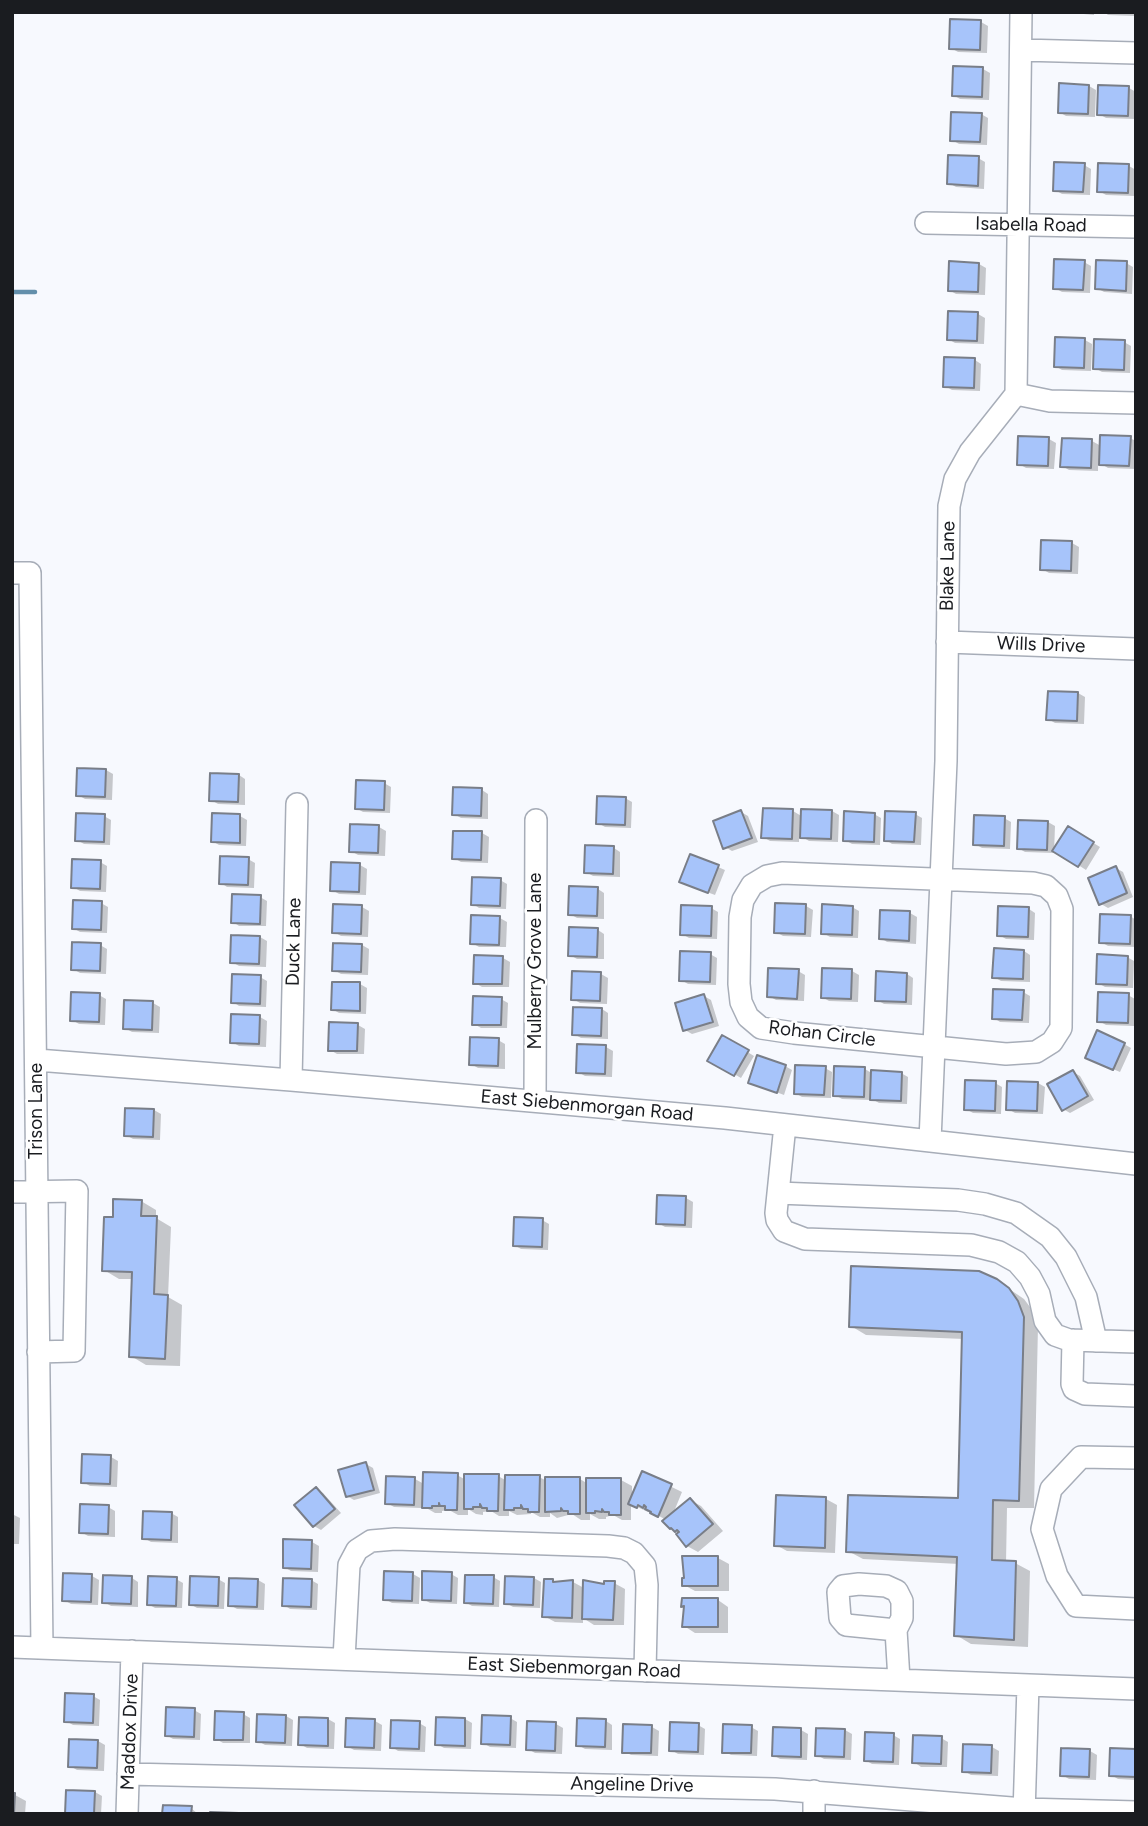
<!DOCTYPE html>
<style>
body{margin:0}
#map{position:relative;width:1148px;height:1826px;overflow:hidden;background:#f7f9fe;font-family:Figtree,sans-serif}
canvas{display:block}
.frame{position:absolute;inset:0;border:14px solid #1a1c20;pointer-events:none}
</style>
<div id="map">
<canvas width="1148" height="1826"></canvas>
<div class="frame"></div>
</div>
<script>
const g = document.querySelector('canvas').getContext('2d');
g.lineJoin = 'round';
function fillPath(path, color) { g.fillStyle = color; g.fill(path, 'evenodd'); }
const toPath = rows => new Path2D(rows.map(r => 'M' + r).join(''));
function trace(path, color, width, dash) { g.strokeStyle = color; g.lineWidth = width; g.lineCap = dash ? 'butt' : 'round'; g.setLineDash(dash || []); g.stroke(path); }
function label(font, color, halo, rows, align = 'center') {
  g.font = font + ' Figtree,sans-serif'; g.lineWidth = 5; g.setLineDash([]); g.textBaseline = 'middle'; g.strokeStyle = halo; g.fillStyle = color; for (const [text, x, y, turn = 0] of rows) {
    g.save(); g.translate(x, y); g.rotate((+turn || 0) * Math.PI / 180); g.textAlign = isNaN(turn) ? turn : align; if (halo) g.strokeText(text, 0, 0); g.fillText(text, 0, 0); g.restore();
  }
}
const shadow = toPath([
 [1063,12,1094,12,1094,15],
 [1104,12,1136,12,1136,16,1108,15],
 [981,22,988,26,987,53,958,52,951,48],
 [954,68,983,69,990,73,989,100,960,99,953,95],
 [1089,86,1096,90,1095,117,1066,116,1059,112],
 [1129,88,1136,92,1135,119,1106,118,1099,114],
 [981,114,988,118,987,145,959,144,952,140],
 [978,158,985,162,984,189,956,187,949,183],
 [1084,165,1091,169,1090,195,1062,194,1055,190],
 [1129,166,1136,170,1135,196,1106,195,1099,191],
 [1084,262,1091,266,1090,293,1062,292,1055,288],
 [1126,263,1133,267,1132,294,1104,292,1097,288],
 [979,264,986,268,985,295,956,294,949,290],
 [978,314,985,318,984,344,955,343,948,339],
 [1085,340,1092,344,1091,371,1062,370,1055,366],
 [1124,342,1131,346,1130,373,1102,372,1095,368],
 [975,360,981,364,980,391,952,390,945,386],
 [1130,438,1136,441,1136,469,1108,468,1098,462,1098,471,1069,470,1062,466,1092,441,1101,446],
 [1049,439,1056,443,1054,469,1026,468,1019,464],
 [1072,543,1079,547,1078,574,1049,573,1042,569],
 [1078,693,1085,697,1084,724,1055,723,1048,719],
 [106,770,113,774,112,800,85,799,78,795],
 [239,775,245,779,245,805,218,804,211,800],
 [384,783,391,787,390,813,363,812,356,808],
 [482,790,488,794,488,819,461,818,454,814],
 [625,798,632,802,631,828,605,827,598,823],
 [793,811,803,817,832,811,839,815,838,842,809,841,799,835,799,842,770,841,763,837],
 [741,812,748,816,758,842,732,851,725,847],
 [874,814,881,818,880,845,852,844,845,840],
 [915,814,922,818,921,845,892,844,886,840],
 [104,816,111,820,110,845,84,844,77,840],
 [240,816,247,820,246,846,219,845,212,841],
 [1004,818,1011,822,1010,849,982,848,975,844],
 [1048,822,1055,826,1054,853,1025,852,1018,848],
 [379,827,386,831,385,856,358,855,351,851],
 [1069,828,1100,847,1086,870,1055,850],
 [482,833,489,837,488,863,461,862,454,858],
 [614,848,620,852,620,877,593,876,586,872],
 [248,859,255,863,254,888,227,887,221,883],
 [100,862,107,866,106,892,80,891,73,887],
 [360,865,367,869,366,895,339,894,332,890],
 [718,867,725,870,715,895,688,885],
 [1116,868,1123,872,1133,897,1108,908,1101,904],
 [500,880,507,884,506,909,479,908,473,904],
 [598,889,604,893,604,919,577,918,570,914],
 [260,897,267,901,266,926,239,926,233,922],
 [101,903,108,907,107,933,80,932,73,928],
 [806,906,813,910,811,937,783,936,776,932],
 [362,907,369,911,368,937,341,936,334,932],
 [852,907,859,911,858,938,830,937,823,933],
 [711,908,718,912,717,939,689,938,682,934],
 [1029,909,1035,913,1034,940,1006,939,999,935],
 [882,912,910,913,917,917,916,944,887,942,881,938],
 [1130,916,1136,920,1136,947,1108,946,1101,942],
 [473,917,500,918,507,922,506,947,479,947,472,943],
 [598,930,604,934,604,959,577,959,570,955],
 [260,937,267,941,266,967,239,966,232,962],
 [100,945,107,949,106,974,80,973,73,969],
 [362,945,369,949,368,975,341,974,334,970],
 [1024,951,1030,955,1030,982,1001,981,994,977],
 [710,954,717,958,716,985,688,984,681,980],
 [1127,957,1134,961,1133,988,1105,987,1098,983],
 [503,958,510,962,509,987,482,987,475,983],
 [798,971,805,975,804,1001,776,1000,769,996],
 [852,971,859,975,858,1002,829,1001,822,997],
 [601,974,608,978,607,1004,580,1003,573,999],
 [907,974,913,978,912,1005,884,1004,877,1000],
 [260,977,267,981,266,1007,239,1006,233,1002],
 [360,984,367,988,366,1014,339,1013,332,1009],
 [1023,992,1030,996,1029,1023,1000,1022,994,1018],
 [99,995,106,999,105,1025,79,1024,72,1020],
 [1128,995,1135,999,1134,1026,1106,1025,1099,1021],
 [704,996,711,1000,719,1026,692,1034,685,1030],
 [501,999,508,1003,507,1028,481,1028,474,1024],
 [153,1003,160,1007,159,1033,132,1032,125,1028],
 [602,1009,608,1013,608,1039,581,1038,574,1034],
 [260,1017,267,1021,266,1047,239,1046,232,1042],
 [358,1025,365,1029,364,1054,337,1054,330,1050],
 [723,1037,754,1056,741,1078,710,1060],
 [498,1040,505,1044,505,1069,478,1068,471,1064],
 [1124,1044,1131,1048,1120,1072,1094,1061],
 [606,1047,613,1051,612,1077,585,1076,578,1072],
 [785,1066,792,1070,784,1095,750,1082],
 [825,1068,832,1072,831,1098,802,1097,795,1093],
 [865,1069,873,1074,901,1073,908,1077,907,1104,879,1103,870,1098,870,1100,842,1099,835,1095],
 [1073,1072,1080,1076,1094,1100,1070,1113,1063,1109],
 [995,1083,1002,1087,1001,1114,973,1113,966,1109],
 [1038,1083,1045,1087,1043,1114,1015,1113,1008,1109],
 [154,1110,161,1114,160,1140,133,1139,126,1135],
 [686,1198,693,1202,692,1228,665,1227,658,1223],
 [141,1201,156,1210,156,1218,171,1227,168,1297,182,1305,180,1366,146,1365,131,1356,134,1279,119,1279,104,1270,114,1219],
 [542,1220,549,1224,548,1250,521,1249,514,1245],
 [996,1280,1024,1299,1033,1311,1038,1326,1034,1508,1007,1508,1006,1563,1015,1563,1030,1571,1028,1647,971,1644,956,1635,959,1564,863,1559,848,1551,960,1500,964,1339,866,1335,851,1326],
 [111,1457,118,1461,117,1487,90,1486,83,1482],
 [366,1464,373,1468,380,1493,354,1500,347,1496],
 [643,1473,682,1492,673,1514,690,1500,701,1506,723,1531,698,1552,687,1546,680,1533,671,1528,666,1520,649,1510,648,1512,631,1504,631,1520,622,1520,613,1515,606,1517,606,1519,599,1519,590,1514,590,1520,581,1520,572,1514,557,1518,550,1513,550,1517,540,1517,531,1512,531,1514,517,1515,509,1511,509,1516,499,1516,491,1511,483,1512,483,1515,476,1514,468,1509,468,1515,458,1515,449,1510,442,1511,442,1513,435,1513,421,1505,421,1508,394,1507,387,1503,415,1479,424,1484,457,1475,466,1480,498,1476,507,1481,539,1477,547,1481,580,1479,588,1484,621,1480,632,1486,632,1499],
 [316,1489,323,1493,341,1513,321,1530,314,1526],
 [826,1499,837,1505,835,1553,787,1551,776,1545],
 [108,1507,115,1511,115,1537,88,1536,81,1532],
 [171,1513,178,1517,178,1543,151,1542,144,1538],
 [12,1514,20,1518,19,1544,12,1544],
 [285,1541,312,1542,319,1546,318,1572,291,1571,284,1567],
 [718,1558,729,1564,729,1591,695,1591,684,1585],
 [413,1574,420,1578,419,1604,392,1603,385,1599],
 [451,1574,458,1578,457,1604,430,1603,423,1599],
 [92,1576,99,1580,98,1605,71,1604,64,1600],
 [493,1577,500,1581,499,1607,472,1606,465,1602],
 [132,1578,138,1582,138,1607,111,1606,104,1602],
 [534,1578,541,1582,540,1608,513,1607,506,1603],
 [176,1579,183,1583,182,1608,155,1608,148,1604],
 [218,1579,225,1583,224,1609,197,1608,190,1604],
 [258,1580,265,1584,264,1610,237,1609,230,1605],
 [311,1580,318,1584,317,1610,290,1609,284,1605],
 [552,1581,557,1583,573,1582,584,1588,614,1583,625,1589,624,1625,594,1625,583,1618,583,1623,555,1622,544,1616],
 [718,1600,728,1607,728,1633,695,1633,684,1626,686,1608,683,1606],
 [93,1696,100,1700,99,1726,73,1725,66,1721],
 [194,1710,201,1714,200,1740,173,1739,166,1735],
 [243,1714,250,1718,250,1743,223,1743,216,1739],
 [286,1716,293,1720,292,1746,265,1745,258,1741],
 [510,1718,517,1722,516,1748,490,1747,483,1743],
 [328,1719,335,1723,334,1749,307,1748,300,1744],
 [465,1719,472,1723,471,1749,444,1748,437,1744],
 [375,1721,382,1725,381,1751,354,1750,347,1746],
 [606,1721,612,1725,612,1750,585,1749,578,1745],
 [419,1723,426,1727,425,1752,398,1751,392,1747],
 [556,1724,563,1728,562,1754,535,1753,528,1749],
 [698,1725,705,1729,704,1755,678,1754,671,1750],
 [652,1727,659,1731,658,1756,631,1755,624,1751],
 [751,1727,758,1731,757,1756,731,1755,724,1751],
 [801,1730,808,1734,807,1760,780,1759,773,1755],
 [845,1730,852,1734,851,1760,824,1759,817,1755],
 [893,1735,900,1739,899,1765,872,1764,865,1760],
 [941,1738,948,1742,947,1767,921,1767,914,1762],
 [98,1741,105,1745,104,1771,77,1770,70,1766],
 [992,1747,999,1751,998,1776,971,1775,964,1771],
 [1090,1751,1097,1755,1096,1780,1069,1779,1062,1775],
 [1136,1751,1136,1780,1118,1779,1111,1775],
 [95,1792,102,1796,101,1814,67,1814],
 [15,1795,26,1801,25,1814,12,1814],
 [191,1808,198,1814,164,1814]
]);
const stream = toPath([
 [12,292,35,292]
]);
const building = toPath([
 [950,19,981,20,980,50,949,49,950,19],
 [953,66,983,67,982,97,952,96,953,66],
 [1059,83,1089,85,1088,114,1058,113,1059,83],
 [1098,85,1129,86,1128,116,1097,115,1098,85],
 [951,112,982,113,980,142,950,141,951,112],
 [948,155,979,156,978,186,947,184,948,155],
 [1054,162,1085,163,1083,192,1053,191,1054,162],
 [1098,163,1129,164,1128,193,1097,192,1098,163],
 [1054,259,1085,260,1083,290,1053,289,1054,259],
 [1096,260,1127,261,1126,291,1095,289,1096,260],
 [949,261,979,263,978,292,948,291,949,261],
 [948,311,978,312,977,341,947,340,948,311],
 [1055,337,1085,338,1084,368,1054,367,1055,337],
 [1094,339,1125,340,1124,370,1093,369,1094,339],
 [944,357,975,358,974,388,943,387,944,357],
 [1100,435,1131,436,1129,466,1099,465,1100,435],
 [1018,436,1049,437,1048,466,1017,465,1018,436],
 [1062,438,1092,439,1091,468,1060,467,1062,438],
 [1041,540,1072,541,1071,571,1040,570,1041,540],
 [1048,691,1078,692,1077,721,1046,720,1048,691],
 [77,768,106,769,105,797,76,796,77,768],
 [210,773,239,774,238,802,209,801,210,773],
 [356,780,385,781,384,810,355,809,356,780],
 [453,787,482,788,481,816,452,815,453,787],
 [597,796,626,797,625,825,596,824,597,796],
 [763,808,793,809,792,839,761,838,763,808],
 [801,809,832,810,831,839,800,838,801,809],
 [741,810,752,838,723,849,713,821,741,810],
 [844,811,875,813,874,842,843,841,844,811],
 [885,811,916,812,914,842,884,841,885,811],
 [76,813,105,814,104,842,75,841,76,813],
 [212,813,240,814,240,843,211,842,212,813],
 [974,815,1005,816,1004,846,973,845,974,815],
 [1018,820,1048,821,1047,850,1017,849,1018,820],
 [350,824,379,825,378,853,349,852,350,824],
 [1068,826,1094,842,1078,867,1052,851,1068,826],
 [453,831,482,831,481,860,452,859,453,831],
 [585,845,614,846,613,874,584,873,585,845],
 [690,854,719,865,708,893,679,882,690,854],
 [220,856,249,857,248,885,219,884,220,856],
 [72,859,101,860,100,889,71,888,72,859],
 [331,862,360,863,359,892,330,891,331,862],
 [1116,866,1127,893,1099,905,1088,878,1116,866],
 [472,877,501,878,500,906,471,905,472,877],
 [569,886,598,887,597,916,568,915,569,886],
 [232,894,261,895,260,924,231,923,232,894],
 [73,900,102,901,101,930,72,929,73,900],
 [775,903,806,904,805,934,774,933,775,903],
 [333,904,362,905,361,934,332,933,333,904],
 [822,904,853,906,852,935,821,934,822,904],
 [681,905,712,906,711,936,680,935,681,905],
 [998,906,1029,907,1028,937,997,936,998,906],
 [880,910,910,911,909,941,879,939,880,910],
 [1100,914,1131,915,1130,944,1099,943,1100,914],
 [471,915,500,916,499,945,470,944,471,915],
 [569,927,598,928,597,957,568,956,569,927],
 [231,935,260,936,259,964,230,963,231,935],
 [72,942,101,943,100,971,71,970,72,942],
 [333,943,362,944,361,972,332,971,333,943],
 [994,948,1024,950,1023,979,992,978,994,948],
 [680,951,711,952,710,982,679,981,680,951],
 [1097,954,1128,956,1127,985,1096,984,1097,954],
 [474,955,503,956,502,984,473,984,474,955],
 [768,968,799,969,797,999,767,997,768,968],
 [822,968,852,969,851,999,821,998,822,968],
 [572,971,601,972,600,1001,571,1000,572,971],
 [876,971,907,973,906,1002,875,1001,876,971],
 [232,974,261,975,260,1004,231,1003,232,974],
 [332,982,360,982,360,1011,331,1010,332,982],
 [993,989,1024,990,1022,1020,992,1019,993,989],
 [71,992,100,993,99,1022,70,1021,71,992],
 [1098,992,1129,993,1128,1023,1097,1022,1098,992],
 [704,994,713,1022,683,1031,675,1003,704,994],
 [473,996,502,997,501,1025,472,1025,473,996],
 [124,1000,153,1001,152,1030,123,1029,124,1000],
 [573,1007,602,1008,601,1036,572,1035,573,1007],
 [231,1014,260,1015,259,1044,230,1043,231,1014],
 [329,1022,358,1023,357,1051,328,1051,329,1022],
 [1097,1030,1125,1043,1113,1070,1085,1058,1097,1030],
 [722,1035,749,1050,734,1076,707,1061,722,1035],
 [470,1037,499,1038,498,1066,469,1065,470,1037],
 [577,1044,606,1045,605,1074,576,1073,577,1044],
 [757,1055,786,1065,777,1093,748,1083,757,1055],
 [795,1065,826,1066,824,1095,794,1094,795,1065],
 [834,1066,865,1067,864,1097,833,1096,834,1066],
 [871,1070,902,1072,901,1101,870,1100,871,1070],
 [1073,1070,1088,1096,1062,1111,1047,1084,1073,1070],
 [965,1080,996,1081,995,1111,964,1110,965,1080],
 [1007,1081,1038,1082,1037,1111,1006,1110,1007,1081],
 [125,1108,154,1109,153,1137,124,1136,125,1108],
 [657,1195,686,1196,685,1225,656,1224,657,1195],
 [113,1199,142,1200,141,1216,157,1216,154,1294,168,1295,165,1359,129,1357,132,1272,102,1271,104,1217,113,1217,113,1199],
 [514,1217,543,1218,542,1247,513,1246,514,1217],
 [851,1266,979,1271,997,1279,1009,1288,1018,1301,1024,1317,1019,1501,993,1500,992,1560,1016,1561,1014,1640,954,1636,957,1557,846,1552,848,1495,958,1498,962,1332,849,1327,851,1266],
 [82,1454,111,1455,110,1484,81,1483,82,1454],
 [366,1462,374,1490,346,1497,338,1470,366,1462],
 [642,1471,672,1484,658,1517,650,1513,651,1512,645,1509,646,1507,644,1505,643,1508,638,1505,637,1508,628,1504,642,1471],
 [423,1472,458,1473,457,1510,445,1510,445,1506,440,1506,439,1503,439,1506,432,1506,432,1508,422,1508,423,1472],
 [464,1474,499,1474,498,1511,487,1511,487,1508,482,1508,480,1504,480,1507,473,1507,473,1509,464,1509,464,1474],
 [505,1475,540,1475,539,1512,528,1512,528,1509,523,1509,521,1505,521,1508,514,1508,514,1510,504,1510,505,1475],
 [386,1476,415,1477,414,1505,385,1504,386,1476],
 [545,1477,580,1477,580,1514,568,1514,568,1511,563,1511,561,1508,561,1511,545,1512,545,1477],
 [586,1478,621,1478,621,1515,609,1515,609,1512,604,1512,602,1509,602,1512,595,1511,595,1513,586,1513,586,1478],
 [316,1487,335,1509,313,1527,294,1505,316,1487],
 [776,1495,826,1497,825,1548,774,1546,776,1495],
 [690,1498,713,1524,686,1547,676,1534,679,1532,677,1530,675,1532,671,1528,670,1529,662,1521,690,1498],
 [80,1504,109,1505,108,1534,79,1533,80,1504],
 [143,1511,172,1512,171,1540,142,1539,143,1511],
 [283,1539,312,1540,311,1569,283,1568,283,1539],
 [682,1556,718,1556,718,1586,682,1586,682,1578,684,1578,682,1556],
 [384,1571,413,1572,412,1601,383,1600,384,1571],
 [422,1571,452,1572,451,1601,422,1600,422,1571],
 [63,1573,92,1574,91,1602,62,1601,63,1573],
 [103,1575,132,1576,131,1604,102,1603,103,1575],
 [465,1575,494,1575,493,1604,464,1603,465,1575],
 [148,1576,177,1577,176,1606,147,1605,148,1576],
 [190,1576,219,1577,218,1606,189,1605,190,1576],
 [505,1576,534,1577,533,1605,504,1604,505,1576],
 [229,1578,258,1579,257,1607,228,1606,229,1578],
 [283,1578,312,1579,311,1607,282,1606,283,1578],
 [544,1579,553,1579,553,1582,573,1580,572,1618,542,1617,544,1579],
 [583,1580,604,1584,604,1581,615,1581,613,1620,582,1619,583,1580],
 [682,1598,718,1598,718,1627,682,1627,684,1606,681,1607,682,1598],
 [65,1693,94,1694,93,1723,64,1722,65,1693],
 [166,1707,195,1708,194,1737,165,1736,166,1707],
 [215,1711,244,1712,243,1740,214,1740,215,1711],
 [257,1714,286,1715,285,1743,256,1742,257,1714],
 [482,1715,511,1716,510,1745,481,1744,482,1715],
 [299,1717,328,1718,328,1746,298,1745,299,1717],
 [436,1717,465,1718,465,1746,435,1745,436,1717],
 [346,1718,375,1719,374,1748,345,1747,346,1718],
 [577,1718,606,1719,605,1747,576,1746,577,1718],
 [391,1720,420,1721,419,1749,390,1748,391,1720],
 [527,1721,556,1722,555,1751,526,1750,527,1721],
 [670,1722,699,1723,698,1752,669,1751,670,1722],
 [623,1724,652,1725,651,1753,622,1753,623,1724],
 [723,1724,752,1725,751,1753,722,1753,723,1724],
 [773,1727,801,1728,801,1757,772,1756,773,1727],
 [816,1728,845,1729,844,1757,815,1756,816,1728],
 [865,1732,894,1733,893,1762,864,1761,865,1732],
 [913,1735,942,1736,941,1764,912,1763,913,1735],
 [69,1739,98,1740,97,1768,68,1767,69,1739],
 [963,1744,992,1745,991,1773,962,1772,963,1744],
 [1061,1748,1090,1749,1089,1777,1060,1776,1061,1748],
 [1110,1748,1136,1749,1136,1777,1109,1776,1110,1748],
 [66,1790,95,1791,94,1814,65,1814,66,1790],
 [12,1793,15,1793,14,1814,12,1814,12,1793],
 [163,1805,192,1806,191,1814,162,1814,163,1805],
 [210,1812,239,1813,239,1814,210,1814,210,1812]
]);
const minor = toPath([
 [1021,50,1136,53],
 [926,223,1136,227],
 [1016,394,1050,401,1136,403],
 [12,573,30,573,42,1648],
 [947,642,1136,649],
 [782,873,1033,883,1046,886,1057,896,1062,909,1061,1028,1052,1042,1036,1052,1006,1054,794,1033,761,1028,748,1017,741,1002,739,984,740,917,743,900,752,885,767,876,782,873],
 [37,1060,291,1080,725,1118,1136,1164],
 [291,1080,297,804],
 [535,1101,536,820],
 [785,1125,776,1213,777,1220,784,1231,805,1239,971,1245,999,1252,1017,1262,1030,1277,1039,1294,1045,1321,1055,1335,1069,1340,1136,1342],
 [930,1141,946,761,949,506,955,479,970,452,1016,394,1021,12],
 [12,1192,77,1191,74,1351,38,1352],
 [778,1193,958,1200,985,1204,1016,1213,1050,1237,1066,1257,1086,1297,1096,1341],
 [1073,1340,1072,1384,1074,1389,1085,1394,1136,1396],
 [1136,1458,1081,1457,1051,1489,1042,1529,1057,1576,1076,1606,1136,1609],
 [896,1630,846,1625,840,1618,838,1592,843,1586,859,1584,886,1586,897,1591,902,1601,902,1618,896,1630,899,1680],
 [12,1647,1136,1689],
 [344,1659,349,1565,357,1550,371,1541,395,1539,608,1546,624,1548,634,1553,645,1566,647,1585,645,1671],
 [128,1774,775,1789,1024,1809,1136,1812],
 [127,1814,132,1651],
 [814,1814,814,1791],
 [1024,1814,1028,1685]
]);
const streetNames = [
 ["Isabella Road",1031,225,1],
 ["Blake Lane",948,566,-89],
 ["Wills Drive",1041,645,2],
 ["Duck Lane",294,942,-89],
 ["Mulberry Grove Lane",535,961,-90],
 ["Rohan Circle",822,1034,7],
 ["East Siebenmorgan Road",587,1106,5],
 ["Trison Lane",36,1111,-90],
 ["East Siebenmorgan Road",574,1668,2],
 ["Maddox Drive",130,1732,-88],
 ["Angeline Drive",632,1785,1]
];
fillPath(shadow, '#0003');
trace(stream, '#638fab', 4.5);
fillPath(building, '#a7c4fa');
trace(building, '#797e88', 2);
trace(minor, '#a7adb8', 24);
trace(minor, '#fff', 21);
label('19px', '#1a1c20', '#fff', streetNames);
</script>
